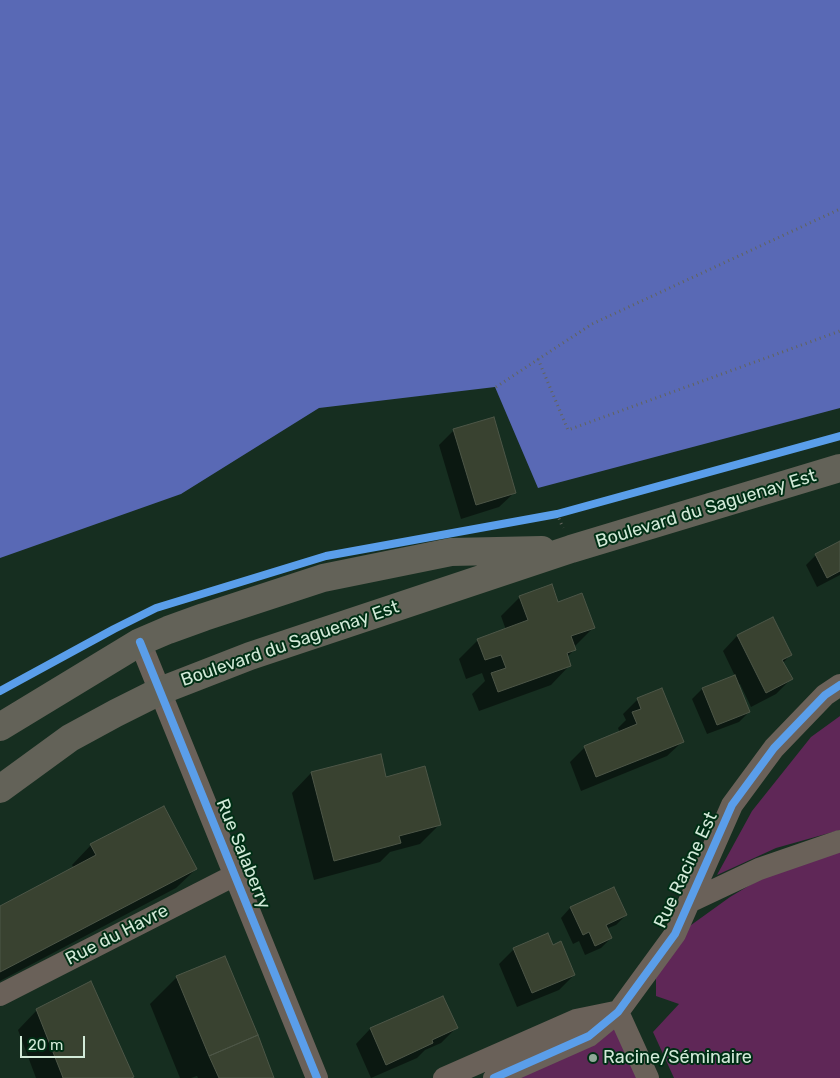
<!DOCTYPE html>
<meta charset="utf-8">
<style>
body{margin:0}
#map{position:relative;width:840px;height:1078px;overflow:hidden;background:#162e20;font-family:Rubik,sans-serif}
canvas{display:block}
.scale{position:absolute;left:20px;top:1036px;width:65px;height:22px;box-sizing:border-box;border:2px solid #d2ead8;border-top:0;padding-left:6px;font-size:15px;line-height:18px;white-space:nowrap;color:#d2ead8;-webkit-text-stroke:4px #002f15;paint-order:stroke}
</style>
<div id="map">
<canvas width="840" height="1078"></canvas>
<div class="scale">20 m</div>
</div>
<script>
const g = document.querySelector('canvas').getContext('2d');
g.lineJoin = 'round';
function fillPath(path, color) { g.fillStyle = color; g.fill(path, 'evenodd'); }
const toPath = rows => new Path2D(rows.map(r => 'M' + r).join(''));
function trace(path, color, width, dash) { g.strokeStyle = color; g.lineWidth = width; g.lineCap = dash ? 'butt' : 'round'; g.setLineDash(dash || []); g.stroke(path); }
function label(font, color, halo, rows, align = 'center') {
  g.font = font + ' Rubik,sans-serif'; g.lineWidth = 4; g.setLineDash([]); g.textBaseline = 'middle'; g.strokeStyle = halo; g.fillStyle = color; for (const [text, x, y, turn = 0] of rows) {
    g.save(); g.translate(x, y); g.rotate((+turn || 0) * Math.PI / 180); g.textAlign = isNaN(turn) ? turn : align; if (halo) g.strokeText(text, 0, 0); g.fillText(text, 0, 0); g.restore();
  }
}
const green = toPath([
 [840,716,840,830,776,848,717,875,752,811,811,737],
 [840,845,840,1078,674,1078,653,1032,679,1004,656,996,656,978,680,933,730,897,755,882],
 [618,1012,648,1078,494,1078]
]);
const water = toPath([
 [0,0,840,0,840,408,538,488,495,387,319,408,181,494,0,558]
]);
const shadow = toPath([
 [454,430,514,493,499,507,461,519,439,445],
 [840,543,840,575,817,587,806,565,816,555],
 [520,597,558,604,594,627,574,647,574,650,567,657,570,665,551,685,479,711,472,694,485,681,482,673,466,679,459,659,478,640,506,630,501,616],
 [772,619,791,654,783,663,791,679,776,694,751,707,740,684,738,685,749,712,739,722,707,734,692,699,702,689,735,676,723,651,737,636],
 [638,699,682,742,667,756,581,791,570,762,585,747,620,733,618,728,626,720,623,714],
 [380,755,385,778,439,825,420,844,390,852,380,862,314,880,292,793,311,773],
 [91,845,196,869,176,888,0,981,0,907,74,868,72,865],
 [570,908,626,915,616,925,606,929,611,938,601,948,585,955,579,941,573,944,561,918],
 [514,949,574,975,559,990,517,1007,499,964],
 [177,977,273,1078,198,1078,197,1076,191,1078,180,1078,150,1004],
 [91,983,133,1078,36,1078,18,1030,37,1010],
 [443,998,456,1028,441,1043,425,1050,417,1058,371,1078,356,1044,370,1029]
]);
const building = toPath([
 [494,417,516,493,476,505,453,429,494,417],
 [840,541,840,571,827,578,815,554,840,541],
 [552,584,558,602,582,593,595,628,571,636,576,650,567,653,571,666,498,692,491,673,506,668,501,655,485,660,477,639,528,620,519,596,552,584],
 [773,617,792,655,782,660,793,679,766,693,737,635,773,617],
 [735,675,750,712,717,725,702,688,735,675],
 [662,688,684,742,596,777,584,746,637,724,632,712,641,709,637,698,662,688],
 [381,754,386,777,425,766,441,825,399,836,401,843,334,861,311,772,381,754],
 [164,806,197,869,0,972,0,906,96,855,90,844,164,806],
 [614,887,627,915,606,925,612,938,595,946,589,932,583,935,570,907,614,887],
 [548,933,553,945,561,941,575,975,532,993,513,948,548,933],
 [225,956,258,1035,209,1056,176,976,225,956],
 [91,981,134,1077,131,1078,63,1078,62,1075,36,1009,91,981],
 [443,996,458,1028,432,1040,433,1043,386,1065,370,1028,443,996],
 [258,1035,274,1078,219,1078,209,1056,258,1035]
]);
const path = toPath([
 [538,359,568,430,840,331],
 [496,387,592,324,840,209],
 [557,514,563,528]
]);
const minor = toPath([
 [140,642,317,1078],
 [689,902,759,869,840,841],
 [0,995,235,875],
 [618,1012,648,1078],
 [444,1078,576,1020,615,1012],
 [494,1078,589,1036,618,1012,675,934,732,805,774,748,825,695,840,685]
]);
const major = toPath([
 [0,727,140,642,168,630,204,617,323,578,451,552,542,550],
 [0,789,70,738,116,713,160,691,250,656,571,549,840,468]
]);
const cycleway = toPath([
 [140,642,317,1078],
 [0,691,114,629,156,608,326,556,557,514,840,436],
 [494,1078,589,1036,618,1012,675,934,732,805,774,748,825,695,840,685]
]);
const markers = [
 [593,1058,5,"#90a898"]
];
const streetNames = [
 ["Boulevard du Saguenay Est",706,509,-17],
 ["Boulevard du Saguenay Est",290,644,-19],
 ["Rue Salaberry",243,854,68],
 ["Rue Racine Est",686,870,-65],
 ["Rue du Havre",117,935,-27]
];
const poiNames = [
 ["Racine/Séminaire",603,1058]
];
fillPath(green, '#5f2757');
fillPath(water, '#5969b5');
fillPath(shadow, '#0007');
fillPath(building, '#394230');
trace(building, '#4d5647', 1);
trace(path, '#62645c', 3, [1, 4]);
trace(minor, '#6a6159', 22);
trace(major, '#636258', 28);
trace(cycleway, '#5a9eea', 8);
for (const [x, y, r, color] of markers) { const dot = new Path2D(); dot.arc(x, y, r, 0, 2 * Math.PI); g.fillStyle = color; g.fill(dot); trace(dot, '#002f15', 2); }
label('18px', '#d2ead8', '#002f15', streetNames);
label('18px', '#d2ead8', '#002f15', poiNames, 'left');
</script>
